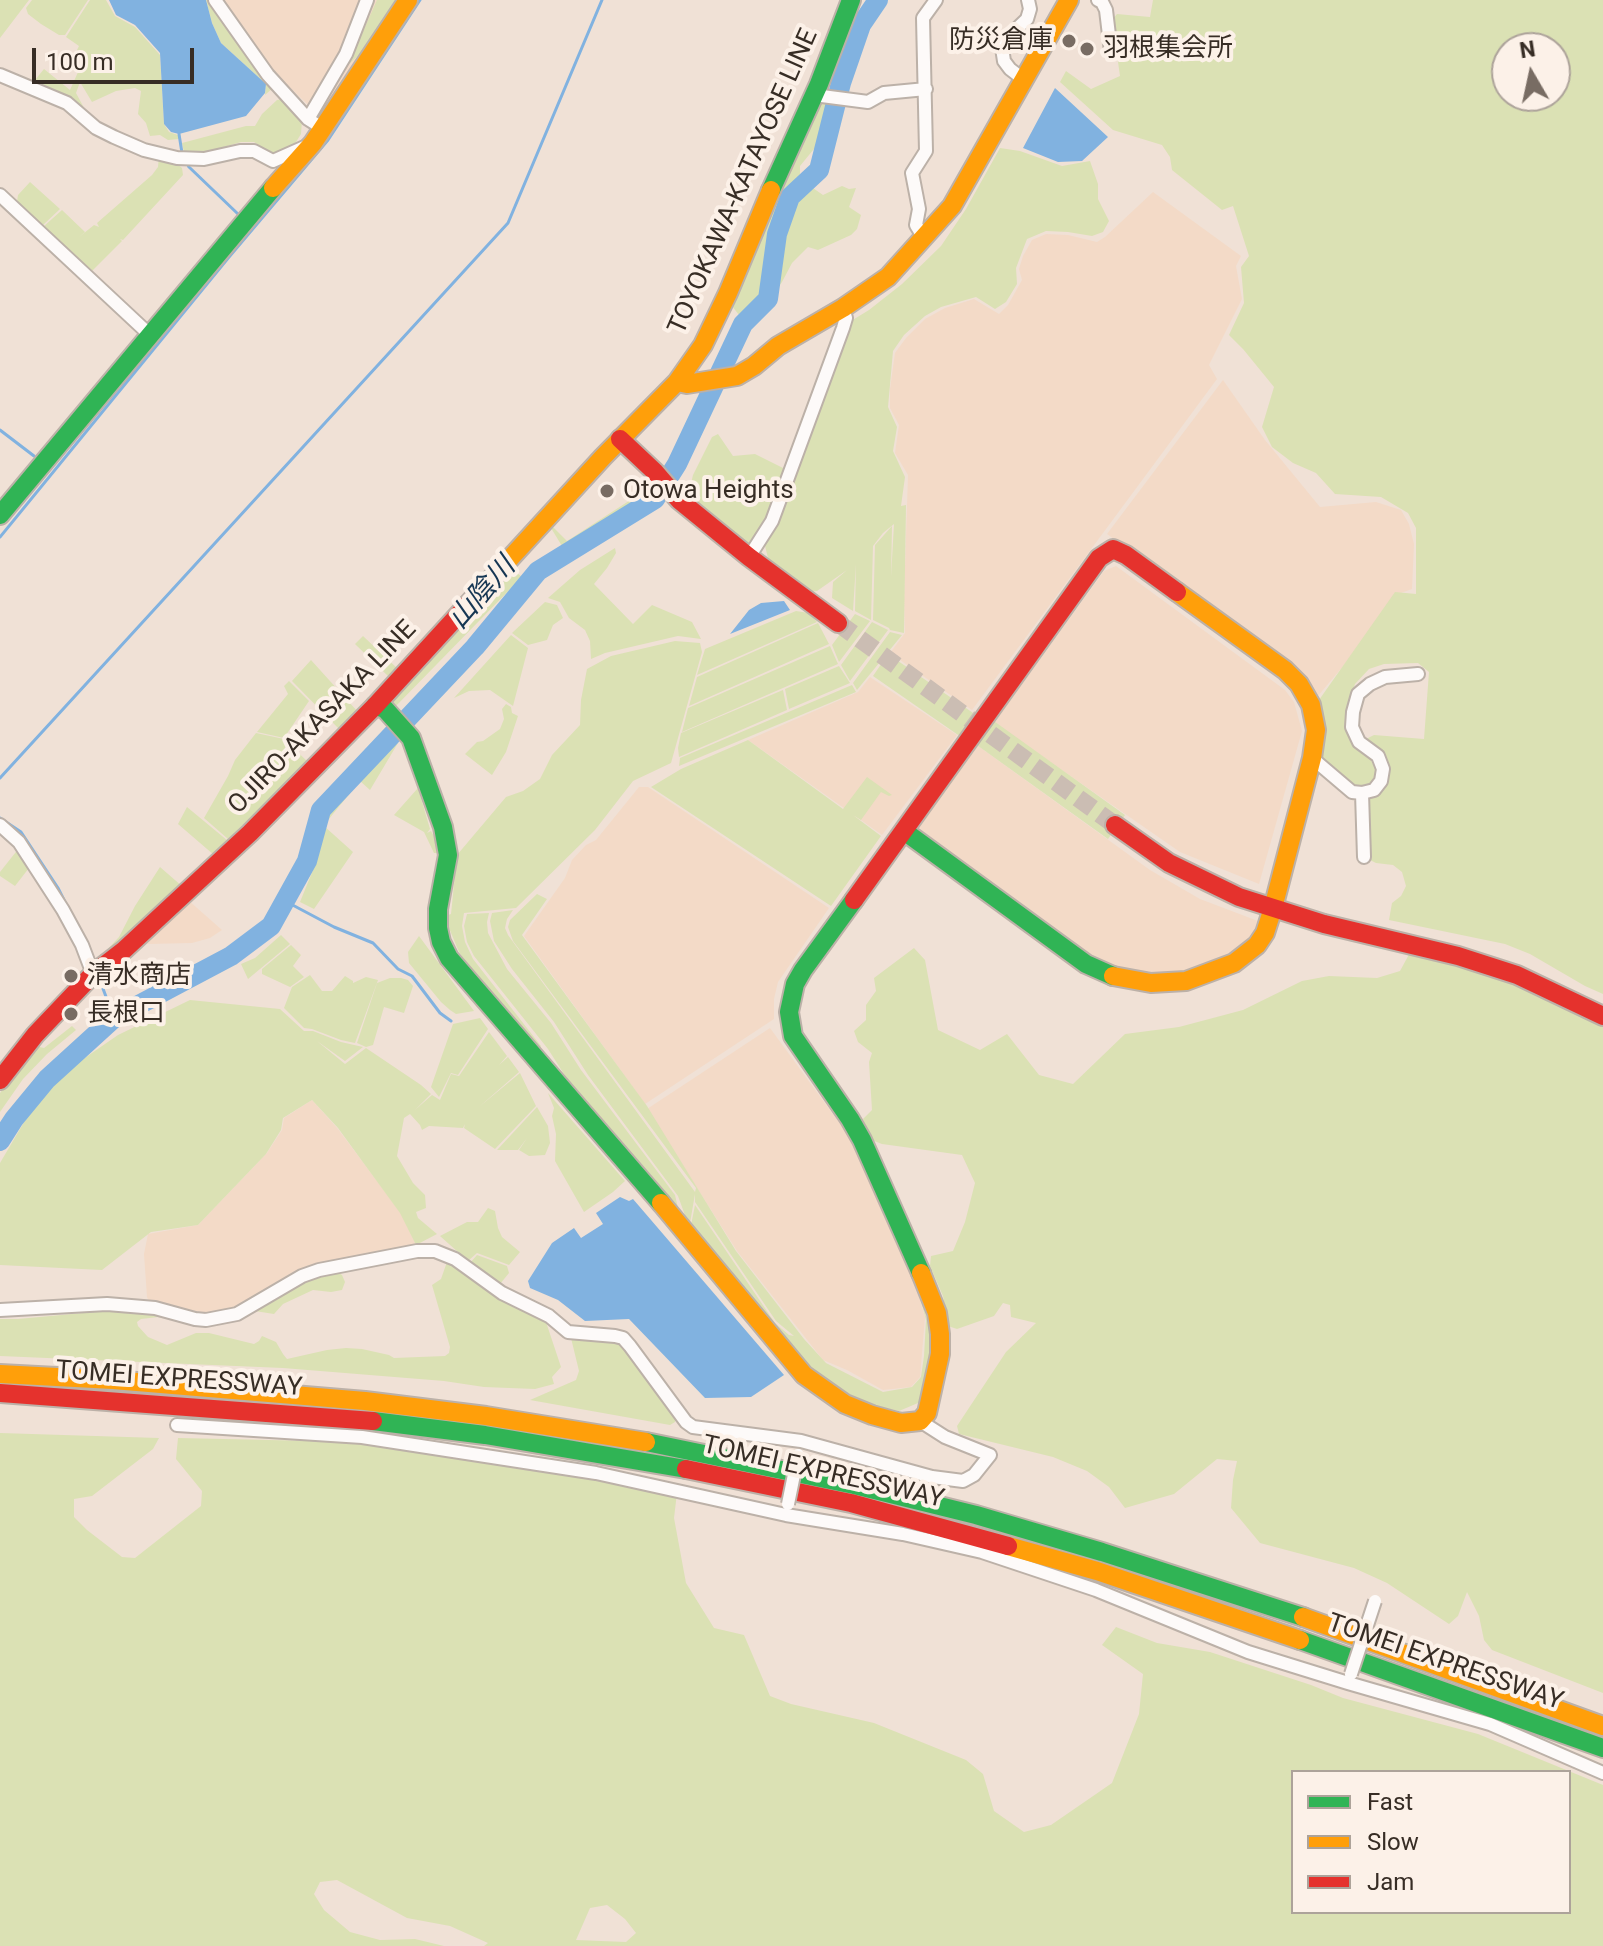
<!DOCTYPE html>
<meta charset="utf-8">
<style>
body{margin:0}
#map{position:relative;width:1603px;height:1946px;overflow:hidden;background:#f0e1d6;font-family:Roboto,sans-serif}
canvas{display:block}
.legend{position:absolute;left:1291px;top:1770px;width:280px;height:144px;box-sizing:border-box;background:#fcf1e8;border:2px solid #ada39a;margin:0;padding:10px 14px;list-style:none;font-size:24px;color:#372d25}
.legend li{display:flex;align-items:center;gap:16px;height:40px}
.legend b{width:40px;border:2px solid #ada39a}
.north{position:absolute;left:1491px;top:32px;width:80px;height:80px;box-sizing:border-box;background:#fcf1e8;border:2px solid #ada39a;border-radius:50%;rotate:351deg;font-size:22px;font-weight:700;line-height:32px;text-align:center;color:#372d25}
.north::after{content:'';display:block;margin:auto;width:28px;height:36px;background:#786c63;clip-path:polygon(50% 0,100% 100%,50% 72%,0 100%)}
.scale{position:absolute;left:32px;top:48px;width:162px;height:36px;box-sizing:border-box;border:4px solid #372d25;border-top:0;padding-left:10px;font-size:24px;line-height:28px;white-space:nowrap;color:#372d25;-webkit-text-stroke:6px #fcf1e8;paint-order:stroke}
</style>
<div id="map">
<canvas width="1603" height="1946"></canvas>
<ul class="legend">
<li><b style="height:10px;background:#30b455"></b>Fast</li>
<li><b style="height:10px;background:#ff9f0a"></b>Slow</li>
<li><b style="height:10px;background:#e5322d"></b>Jam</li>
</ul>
<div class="north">N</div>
<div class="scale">100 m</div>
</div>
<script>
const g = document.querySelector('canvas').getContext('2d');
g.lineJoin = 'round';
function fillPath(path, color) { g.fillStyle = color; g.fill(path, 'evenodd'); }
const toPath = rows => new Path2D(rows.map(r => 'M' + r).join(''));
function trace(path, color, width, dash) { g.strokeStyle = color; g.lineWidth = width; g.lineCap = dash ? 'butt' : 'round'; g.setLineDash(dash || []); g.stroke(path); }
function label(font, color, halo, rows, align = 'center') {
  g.font = font + ' Roboto,"Noto Sans JP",sans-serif'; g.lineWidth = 8; g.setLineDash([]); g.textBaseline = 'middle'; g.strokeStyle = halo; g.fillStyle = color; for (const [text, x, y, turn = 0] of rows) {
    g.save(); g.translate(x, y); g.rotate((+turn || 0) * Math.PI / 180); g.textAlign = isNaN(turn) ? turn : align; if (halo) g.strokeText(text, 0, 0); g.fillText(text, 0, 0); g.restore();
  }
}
const built = toPath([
 [217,0,400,0,383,26,355,61,321,117,267,66],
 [1153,192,1241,256,1236,266,1242,299,1209,365,1217,379,972,710,890,653,905,633,904,599,908,475,895,453,899,425,890,408,890,389,895,353,906,338,925,319,945,308,974,299,999,314,1008,305,1022,280,1019,269,1023,256,1032,240,1046,234,1068,235,1097,242,1105,237],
 [1223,380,1265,440,1320,507,1376,502,1401,510,1409,524,1414,544,1412,589,1398,594,1345,664,1317,697,1303,675,1292,664,1221,617,1107,534],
 [1116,566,1285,690,1294,702,1302,731,1259,884,1180,852,994,723,1104,571],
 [870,677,957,735,882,835,748,740,858,692],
 [974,743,1150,870,1200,899,1258,921,1250,939,1234,953,1212,964,1186,971,1161,975,1133,973,1092,959,922,835,918,820],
 [639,787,648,787,829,908,778,982,774,999,774,1019,645,1104,524,936,565,878,572,860,586,845,596,840],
 [188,900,222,930,210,938,192,943,148,944,144,940],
 [770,1028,857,1147,915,1283,925,1317,920,1377,911,1387,883,1390,847,1370,823,1360,737,1251,647,1109],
 [312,1100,338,1129,401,1213,416,1245,324,1265,246,1305,214,1315,191,1314,151,1306,147,1297,144,1254,148,1234,198,1225,267,1153,282,1130,284,1118]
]);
const green = toPath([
 [0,0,29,0,0,38],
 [32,0,88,0,65,35,59,35,41,24,28,14,26,8],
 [90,0,106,0,115,16,135,27,160,55,164,124,169,132,178,135,179,139,168,140,160,135,150,136,146,123,138,114,141,91,135,88,116,91,92,102,80,82,76,93,90,119,37,85,35,80,44,69,70,90,83,61,75,54,79,46,66,37],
 [206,0,212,0,274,87,265,95,266,84,221,43,212,23],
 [377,0,399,0,365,49,348,65],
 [1153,0,1603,0,1603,994,1585,986,1530,954,1505,944,1389,920,1392,903,1401,896,1406,886,1402,872,1393,865,1376,863,1364,857,1367,797,1375,795,1381,753,1366,739,1374,735,1424,739,1429,672,1418,663,1384,664,1369,669,1355,684,1346,710,1345,728,1349,738,1360,751,1371,760,1376,770,1375,780,1364,788,1352,787,1319,759,1323,718,1319,700,1395,592,1416,594,1416,528,1408,513,1381,497,1335,494,1316,473,1293,463,1272,447,1262,427,1274,387,1243,349,1229,335,1244,303,1241,267,1249,256,1233,206,1222,210,1172,170,1170,157,1162,145,1113,130,1060,82,1066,71,1091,89,1120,76,1112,20,1117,14,1150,17],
 [1507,48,1555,48,1555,96,1507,96],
 [283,99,302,121,301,134,296,142,284,151,273,154,254,142,241,142,200,154,184,152,182,143,246,126,255,126,262,114,277,100],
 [817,99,833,101,818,144,800,166,800,182,786,198,775,232,768,293,753,308,739,315,732,306,731,299],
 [1000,148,1020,151,1062,166,1090,161,1098,184,1098,199,1109,221,1103,232,1092,236,1068,232,1046,231,1027,239,1016,268,1017,284,1006,302,995,309,976,297,941,307,925,316,904,335,893,351,888,407,897,427,893,451,905,477,901,506,906,505,904,633,890,630,889,628,873,620,875,545,892,526,891,577,894,524,883,533,873,546,871,620,855,611,856,564,853,611,832,598,833,582,847,570,817,591,808,592,769,562,764,542,780,516,851,321,869,310,902,284,941,246,966,209],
 [159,156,176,163,182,168,183,175,123,240,120,239,122,241,91,272,43,227,62,210,85,232,78,238,94,225,99,227,97,223,152,175,158,167],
 [30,182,60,209,42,226,17,202,18,195],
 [810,186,823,195,842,186,849,189,856,188,849,207,861,215,857,229,851,235,818,250,808,247,792,263,782,282,773,295,786,223,797,203],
 [718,434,733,456,755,454,783,468,787,473,769,520,753,543,746,546,688,496,693,475,712,437],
 [652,486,657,492,644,503,565,551,551,528,552,526,567,541],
 [615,548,616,553,607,568,594,584,633,624,652,605,692,622,701,639,678,636,605,653,591,659,590,641,585,630,569,618,560,602,548,598,580,570],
 [511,568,522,577,394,708,389,702],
 [545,602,557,605,563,618,553,625,547,640,528,645,512,633],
 [796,611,809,613,817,622,697,675,705,649],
 [855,614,870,621,839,662,832,645],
 [872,622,888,630,850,681,841,665],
 [818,623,829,644,689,706,697,677],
 [890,632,902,635,857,690,853,683],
 [511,635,528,648,513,706,490,690,469,691,454,698],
 [363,636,398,669,389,677,355,644],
 [675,641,700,643,702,652,671,763,633,781,595,830,516,908,464,913,462,926,465,942,473,959,541,1046,540,1048,489,992,468,966,459,952,449,928,448,915,451,914,457,855,506,797,523,791,540,779,552,755,580,725,581,700,587,669,611,656],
 [830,646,838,664,682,732,688,708],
 [888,654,976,715,961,737,873,676],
 [311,660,358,712,340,730,292,681],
 [839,666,850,683,789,709,785,689],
 [289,681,309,701,284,738,257,732,288,694,284,686],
 [852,685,856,692,679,766,680,758],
 [783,690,787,710,679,757,678,748,681,733],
 [506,704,511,707,512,713,518,716,506,752,492,775,465,754,477,742,483,741,500,729,504,719,502,709],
 [991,719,1125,815,1108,839,974,743],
 [256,733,284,739,308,762,228,839,204,818,228,776,235,760],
 [395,737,398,743,370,790,360,781,324,825,335,801],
 [748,740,843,809,867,777,892,795,889,796,881,792,861,820,853,815,881,836,831,906,651,787,681,769],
 [418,788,430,829,427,833,431,831,436,840,437,853,434,853,424,832,394,815],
 [187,807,228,841,214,855,178,824],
 [324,826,353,852,314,909,300,902,313,870],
 [19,848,29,868,15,886,0,876,0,872],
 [160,867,183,887,105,957,104,953,119,937,135,906],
 [537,894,547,899,522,935,647,1106,736,1251,804,1339,826,1363,883,1392,912,1387,921,1377,924,1356,926,1320,918,1290,931,1332,933,1358,922,1398,918,1403,899,1411,860,1402,846,1395,812,1371,763,1318,691,1225,695,1205,775,1323,789,1335,794,1336,776,1321,695,1202,695,1194,690,1223,686,1218,678,1196,588,1075,554,1022,512,969,494,941,490,921,492,913,513,910,507,919,505,928,508,935,695,1192,696,1188,513,941,508,927,510,920],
 [489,913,487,922,488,933,507,969,551,1023,581,1070,675,1195,678,1208,571,1085,548,1049,474,956,467,942,464,926,467,914],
 [281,935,290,944,248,979,241,964,255,958],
 [419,936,474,1011,456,1014,450,1010,441,1002,409,963,408,952],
 [291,945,301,955,293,966,304,977,290,987,262,974,262,969],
 [1413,947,1603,1011,1603,1693,1492,1650,1484,1640,1479,1616,1467,1592,1458,1616,1449,1624,1387,1583,1354,1568,1260,1543,1231,1508,1233,1480,1237,1461,1217,1459,1174,1494,1125,1508,1109,1487,1087,1471,1053,1457,959,1434,957,1426,1006,1352,1036,1323,1011,1317,1010,1305,1003,1303,994,1316,957,1329,948,1326,943,1296,930,1266,931,1256,953,1251,965,1222,975,1183,962,1155,882,1144,869,1139,863,1119,872,1110,869,1062,872,1053,858,1042,854,1031,866,1020,866,1005,876,991,874,978,914,948,925,960,938,1030,980,1050,1007,1034,1039,1075,1073,1084,1125,1034,1179,1027,1243,1010,1302,981,1329,976,1377,978,1400,971],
 [310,975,322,991,332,991,345,976,353,981,353,983,366,977,378,980,355,1043,341,1040,312,1029,304,1028,284,1008,292,987],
 [390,978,401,978,408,980,413,986,404,1013,384,1007,373,1045,366,1047,357,1043,377,983],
 [190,1000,280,1009,304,1031,313,1031,341,1042,363,1047,345,1061,317,1041,345,1064,366,1048,421,1085,431,1094,415,1110,432,1095,440,1100,451,1074,459,1076,489,1032,507,1056,499,1065,508,1057,519,1072,479,1107,520,1073,536,1106,495,1149,464,1128,465,1124,463,1128,429,1126,422,1130,420,1125,410,1114,404,1118,397,1156,413,1183,425,1195,426,1208,416,1212,418,1218,437,1234,416,1245,400,1213,338,1128,312,1100,283,1118,281,1130,266,1154,198,1225,151,1232,102,1270,0,1265,0,1163,40,1095,76,1064,118,1035],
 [480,1018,488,1029,458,1075,451,1073,439,1097,431,1087,453,1024],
 [72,1026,76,1030,47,1054,23,1079,0,1112,0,1093,35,1046,44,1048],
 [548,1093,625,1181,613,1192,584,1212,555,1161,556,1134,552,1116,554,1108],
 [537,1107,548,1126,550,1143,545,1155,529,1156,519,1150,527,1138,518,1150,497,1150],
 [488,1208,495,1211,498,1228,502,1237,520,1252,509,1265,477,1253,468,1261,440,1236,467,1222,478,1222],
 [477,1255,507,1266,509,1273,500,1284,470,1263],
 [448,1259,544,1316,561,1367,552,1377,554,1384,535,1389,484,1387,444,1381,283,1368,0,1356,0,1319,18,1319,115,1310,162,1315,189,1322,158,1317,141,1319,137,1322,138,1326,148,1337,167,1345,196,1333,209,1333,254,1344,259,1341,262,1336,276,1342,283,1354,287,1359,327,1350,346,1348,362,1349,389,1355,394,1358,445,1356,449,1353,450,1347,432,1285,441,1279],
 [337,1272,342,1275,345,1282,342,1290,331,1292,313,1290,283,1304,274,1314,255,1311,304,1281],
 [571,1338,611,1339,622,1343,676,1416,675,1422,670,1425,530,1400,576,1380,579,1371],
 [0,1433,159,1438,153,1449,92,1496,74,1499,74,1517,87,1530,122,1557,135,1558,201,1506,202,1491,176,1459,178,1438,360,1442,677,1493,674,1518,686,1583,714,1628,744,1635,770,1696,791,1704,874,1723,966,1760,983,1774,994,1811,1024,1832,1051,1825,1112,1783,1139,1714,1143,1674,1102,1645,1116,1627,1157,1643,1210,1652,1311,1685,1343,1698,1478,1734,1603,1785,1603,1946,484,1946,488,1943,450,1926,407,1918,337,1880,320,1882,314,1894,324,1910,350,1932,380,1940,415,1939,444,1946,0,1946],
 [1293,1772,1569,1772,1569,1912,1293,1912],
 [607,1905,625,1919,636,1933,626,1942,576,1940,590,1908]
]);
const water = toPath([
 [109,0,206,0,212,23,221,43,266,84,265,93,246,116,179,134,171,132,164,124,160,53,135,25,116,15],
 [1055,88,1108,137,1082,161,1058,162,1023,148],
 [784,601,790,610,730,634,749,610,761,603],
 [620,1197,629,1201,633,1199,784,1375,751,1397,705,1398,629,1319,585,1321,558,1300,530,1288,528,1281,552,1243,574,1228,581,1238,603,1224,596,1213]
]);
const stream = toPath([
 [179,134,182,153],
 [187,163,189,167,238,214],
 [0,430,34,456],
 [0,537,229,257,328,140,420,0],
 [0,778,508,223,602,0],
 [0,818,21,832,58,888,67,906],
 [285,901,334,927,373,943,398,969,412,976,440,1013,451,1021],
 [99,978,114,1018]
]);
const river = toPath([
 [0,1141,14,1119,47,1079,114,1018,231,956,271,926,307,861,321,810,475,647,538,571,655,499,677,464,743,324,768,299,777,234,790,197,819,170,841,83,861,25,878,0]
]);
const secondaryTunnel = toPath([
 [838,623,1115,825]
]);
const street = toPath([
 [215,0,268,75,308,119,322,128],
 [1098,0,1102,2,1106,10,1111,52],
 [0,75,67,103,96,128,114,137,144,150,177,158,204,159,240,151,254,151,273,161,309,145],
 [1023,79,1010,69,1004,61,1002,48,1006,39,1027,19,1030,9,1028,0],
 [814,95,868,102,884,93,926,89],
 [308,119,346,54,367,0],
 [0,195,150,335],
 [924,238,916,225,919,209,912,173,926,151,923,18,936,0],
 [749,557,772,521,843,328,846,318,843,308],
 [1312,758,1352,792,1362,793,1374,790,1381,781,1383,769,1378,756,1359,742,1352,727,1353,712,1358,694,1370,684,1385,677,1418,674],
 [1362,793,1364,857],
 [0,825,19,842,63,910,82,945,93,974],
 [0,1310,107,1304,155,1308,195,1319,206,1320,237,1314,302,1276,319,1270,417,1251,435,1251,455,1259,502,1293,549,1316,568,1332,615,1336,623,1338,630,1346,686,1422,693,1427,801,1441,932,1477,963,1481,974,1475,990,1455,945,1437,920,1421],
 [177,1425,362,1437,596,1473,786,1515,903,1534,982,1552,1096,1590,1248,1652,1348,1683,1490,1724,1603,1773]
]);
const fast = toPath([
 [771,190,819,84,851,0],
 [0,515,273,188],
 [375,706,385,709,411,738,443,827,448,855,438,909,438,928,441,942,449,958,661,1203],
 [904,831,1086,964,1113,976],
 [854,900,803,970,795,984,789,1012,793,1036,850,1119,862,1140,921,1273],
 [373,1421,485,1435,686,1469],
 [646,1442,854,1485,976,1515,1102,1552,1303,1617],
 [1300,1640,1603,1748]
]);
const slow = toPath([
 [273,188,313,143,408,0],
 [677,382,687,384,737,376,754,366,778,346,843,308,888,277,952,206,1069,0],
 [483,588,603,457,677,382,703,345,728,293,771,190],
 [1113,976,1151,983,1186,981,1234,963,1257,945,1265,933,1273,908,1312,758,1316,730,1311,705,1299,684,1285,670,1177,592],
 [661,1203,804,1375,845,1404,872,1415,901,1423,920,1421,927,1413,940,1354,940,1334,937,1313,921,1273],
 [0,1374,113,1380,365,1401,486,1416,646,1442],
 [1008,1546,1097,1571,1300,1640],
 [1303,1617,1603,1726]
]);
const jam = toPath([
 [620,439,655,472,679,500,749,557,838,623],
 [1115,825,1169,863,1239,897,1324,924,1458,956,1517,975,1603,1016],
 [854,900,1099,558,1113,549,1126,555,1177,592],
 [0,1080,35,1035,93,974,124,950,250,833,375,706,483,588],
 [0,1393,373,1421],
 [686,1469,851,1503,1008,1546]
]);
const streetBridge = toPath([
 [788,1504,798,1455],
 [1351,1674,1375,1601]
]);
const markers = [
 [1069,41,8,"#786c63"],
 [1087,49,8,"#786c63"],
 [607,491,8,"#786c63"],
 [71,976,8,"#786c63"],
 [71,1014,8,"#786c63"]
];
const poiNames = [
 ["防災倉庫",1053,41,"right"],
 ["羽根集会所",1103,49],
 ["Otowa Heights",623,491],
 ["清水商店",87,976],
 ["長根口",87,1014]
];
const streetNames = [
 ["TOYOKAWA-KATAYOSE LINE",744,182,-66],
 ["OJIRO-AKASAKA LINE",323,718,-46],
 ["TOMEI EXPRESSWAY",179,1380,4],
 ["TOMEI EXPRESSWAY",823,1473,13],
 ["TOMEI EXPRESSWAY",1445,1663,19]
];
const waterNames = [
 ["山陰川",483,594,-49]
];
fillPath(built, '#f3dac7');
fillPath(green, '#dbe1b4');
fillPath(water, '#81b2e0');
trace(stream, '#81b2e0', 3);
trace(river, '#81b2e0', 20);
trace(secondaryTunnel, '#cbbdb3', 18, [18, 9]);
trace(street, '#bcb1a8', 16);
trace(fast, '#bcb1a8', 22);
trace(slow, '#bcb1a8', 22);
trace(jam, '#bcb1a8', 22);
trace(street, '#fdfaf9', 12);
trace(fast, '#30b455', 18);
trace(slow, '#ff9f0a', 18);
trace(jam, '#e5322d', 18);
trace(streetBridge, '#bcb1a8', 16, []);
trace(streetBridge, '#fdfaf9', 12);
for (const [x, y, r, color] of markers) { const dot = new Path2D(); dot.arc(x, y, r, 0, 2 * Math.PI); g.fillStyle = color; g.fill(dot); trace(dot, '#fcf1e8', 3); }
label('26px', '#372d25', '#fcf1e8', poiNames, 'left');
label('26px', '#372d25', '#fcf1e8', streetNames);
label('italic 28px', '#163653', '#fcf1e8', waterNames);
</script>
